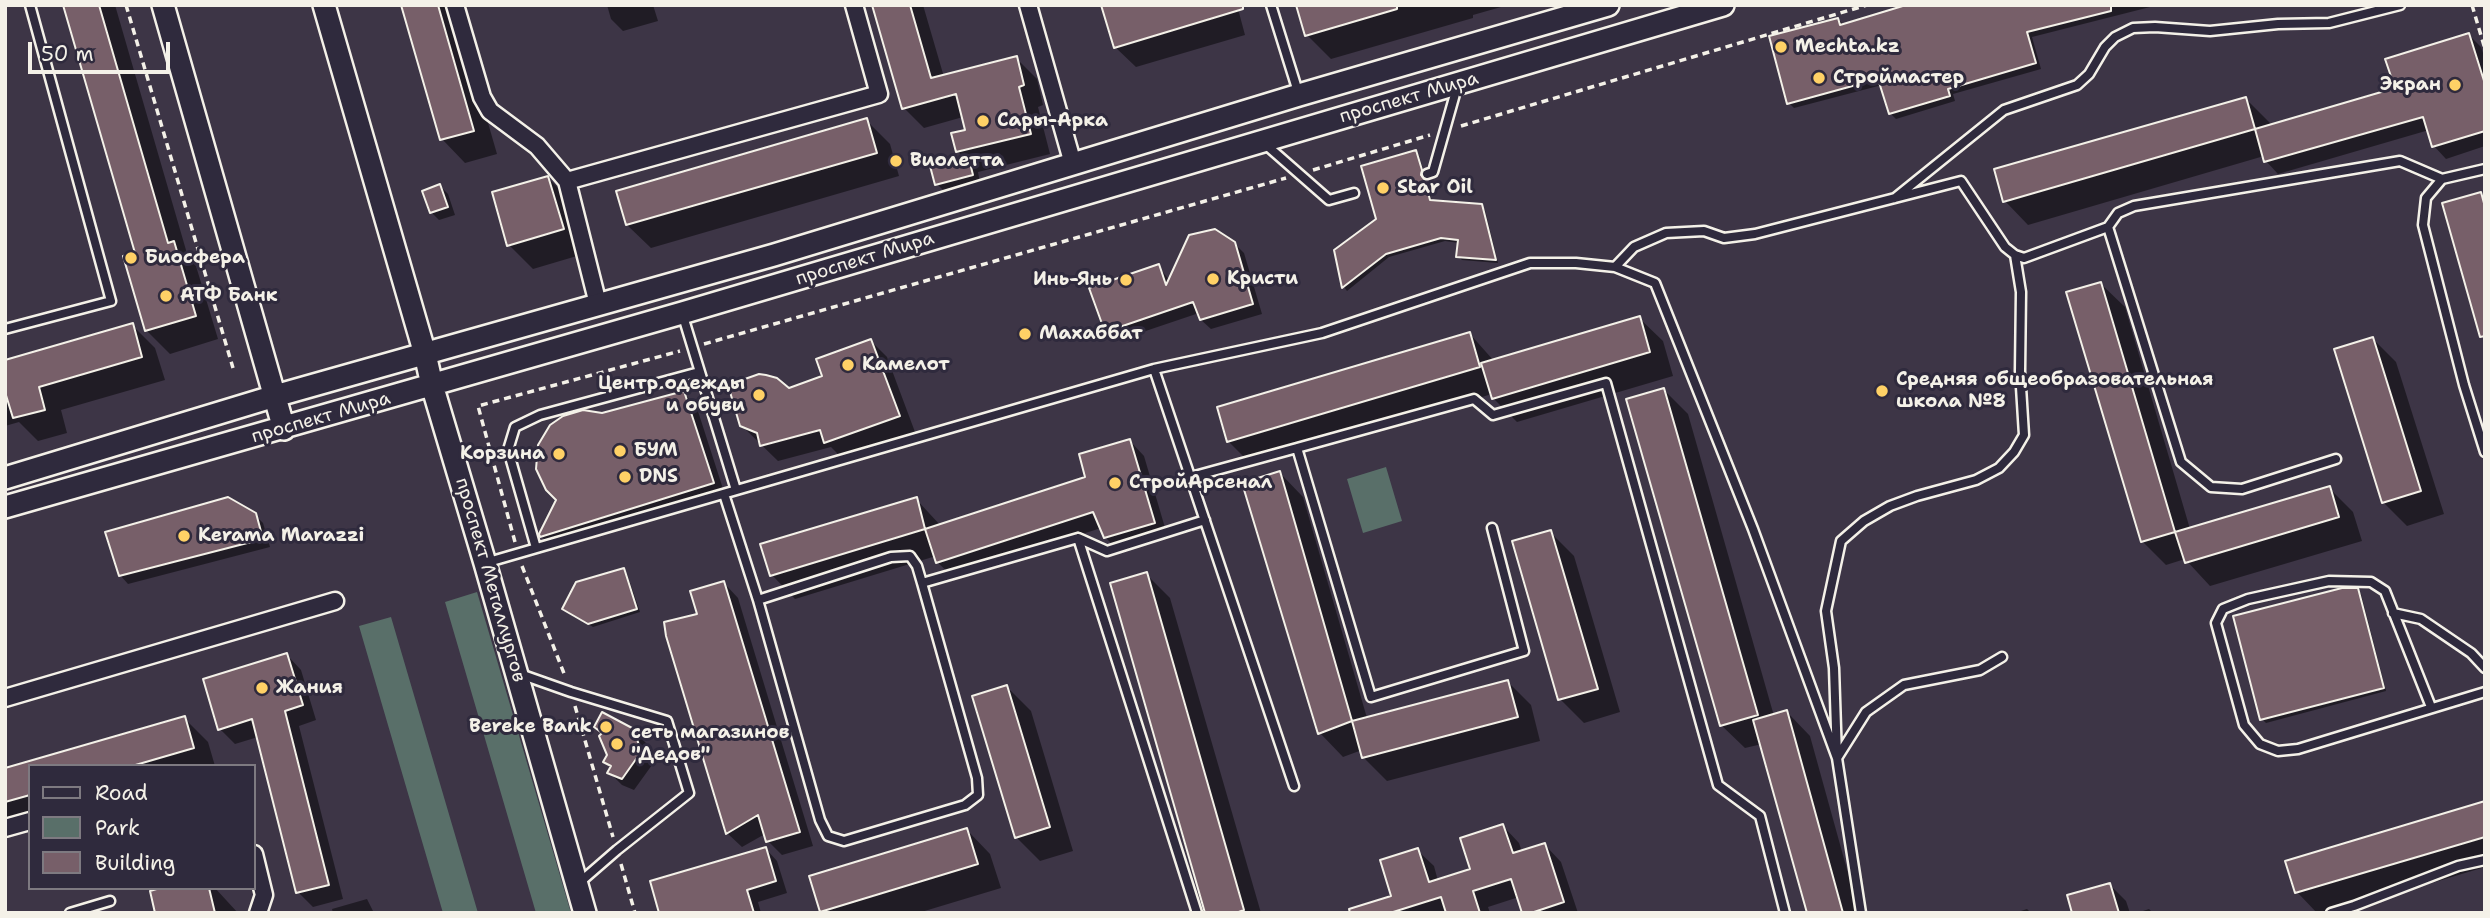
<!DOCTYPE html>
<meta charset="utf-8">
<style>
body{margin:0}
#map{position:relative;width:2490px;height:918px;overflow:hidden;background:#3d3546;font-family:"Shantell Sans",sans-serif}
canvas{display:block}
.frame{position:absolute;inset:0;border:7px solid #f4f1e8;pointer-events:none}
.legend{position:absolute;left:28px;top:764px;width:228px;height:126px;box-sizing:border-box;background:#2f2a3d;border:2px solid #7e7a81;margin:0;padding:9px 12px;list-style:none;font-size:21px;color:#f4f1e8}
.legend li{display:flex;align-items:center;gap:14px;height:35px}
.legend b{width:35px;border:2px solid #7e7a81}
.scale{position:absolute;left:28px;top:42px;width:142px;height:32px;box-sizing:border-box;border:4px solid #f4f1e8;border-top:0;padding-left:9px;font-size:21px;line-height:24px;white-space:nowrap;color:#f4f1e8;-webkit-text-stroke:5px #2f2a3d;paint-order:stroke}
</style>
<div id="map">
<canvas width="2490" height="918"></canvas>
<div class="frame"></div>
<ul class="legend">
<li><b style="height:9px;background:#2f2a3d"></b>Road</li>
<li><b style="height:19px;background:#596f69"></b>Park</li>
<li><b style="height:19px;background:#775f69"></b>Building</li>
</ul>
<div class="scale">50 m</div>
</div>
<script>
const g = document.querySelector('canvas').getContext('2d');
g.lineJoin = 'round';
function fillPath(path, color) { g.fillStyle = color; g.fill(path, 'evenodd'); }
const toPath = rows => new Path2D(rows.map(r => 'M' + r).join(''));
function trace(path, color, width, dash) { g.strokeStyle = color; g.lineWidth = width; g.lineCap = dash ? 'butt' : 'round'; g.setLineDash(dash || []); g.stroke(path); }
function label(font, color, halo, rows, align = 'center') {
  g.font = font + ' "Shantell Sans",sans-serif'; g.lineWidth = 6; g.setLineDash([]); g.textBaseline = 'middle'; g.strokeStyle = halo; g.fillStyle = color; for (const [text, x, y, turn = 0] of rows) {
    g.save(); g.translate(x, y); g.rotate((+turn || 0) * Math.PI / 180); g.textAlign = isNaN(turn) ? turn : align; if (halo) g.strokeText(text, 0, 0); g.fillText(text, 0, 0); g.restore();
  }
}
const green = toPath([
 [1386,467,1402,521,1363,533,1347,479],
 [477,592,571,913,536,913,445,602],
 [391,617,478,913,443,913,359,626]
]);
const shadow = toPath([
 [66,5,115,5,188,257,196,266,218,339,170,354,147,331,137,254],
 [403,5,454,5,497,154,465,163,442,139],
 [607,5,653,5,658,21,623,31,611,19],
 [874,5,923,5,944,77,1016,58,1037,79,1043,105,1038,107,1050,154,978,172,980,183,945,192,937,184,965,158,958,152,954,134,967,131,963,117,924,128,904,108],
 [1237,5,1245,35,1136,67,1115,47],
 [1302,5,1508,5,1473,15,1473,18,1331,59,1307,35],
 [1915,5,2158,5,2032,37,2041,69,1953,94,1955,101,1896,119,1890,113,1882,85,1794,108,1789,103,1838,19,1844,25],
 [2469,35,2481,47,2485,59,2485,146,2446,159,2434,146,2429,130,2278,174,2266,161,2264,156,2028,225,2005,201,2246,99,2270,123,2271,126,2397,90],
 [866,120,890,144,899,176,651,248,627,225],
 [1416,152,1419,156,1425,175,1423,180,1428,185,1432,202,1481,206,1485,210,1498,263,1462,260,1458,256,1459,243,1445,241,1389,257,1347,291,1344,287,1336,250,1378,220],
 [548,178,572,202,587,253,533,269,509,245],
 [440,186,448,194,455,215,439,220,431,212],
 [1234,243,1244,253,1262,314,1211,329,1201,320,1199,313,1116,341,1106,332,1158,266,1170,281],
 [2101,284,2125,307,2190,529,2329,488,2353,512,2362,541,2210,586,2185,559,2166,565,2142,541],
 [1639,318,1663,341,1673,376,1517,422,1493,398,1492,394,1252,465,1228,441,1470,334,1494,361],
 [132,325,155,348,165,380,61,410,67,433,38,441,19,422,5,426,5,361],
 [2373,339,2396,362,2444,514,2407,526,2383,502],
 [871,341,887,357,915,432,842,458,831,447,778,461,741,425,789,390,824,377],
 [1664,390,1688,414,1774,716,1787,712,1810,736,1859,913,1808,913,1762,744,1745,748,1721,725],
 [683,393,696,405,725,495,554,548,541,536,602,415],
 [1130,441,1144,456,1168,538,1120,552,1105,537,1101,528,952,576,937,562,936,556,795,599,772,575,916,499,941,526,1087,478],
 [1280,473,1303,497,1367,718,1508,682,1531,705,1540,741,1387,781,1363,757,1362,750,1343,757,1320,733,1245,484],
 [255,515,263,523,270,547,128,584,120,575],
 [1550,532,1574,556,1620,712,1584,723,1560,699],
 [624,570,627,574,640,612,593,627,564,609],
 [1146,574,1170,598,1261,913,1207,913],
 [724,583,738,598,813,846,782,855,768,841,765,834,742,847,727,833,699,615],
 [2357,590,2361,594,2386,691,2266,723,2262,719],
 [287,655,301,670,316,720,299,726,343,899,313,907,298,892,258,737,235,744,220,729],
 [1007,687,1031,711,1073,851,1040,861,1016,837],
 [184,718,208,742,215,766,30,766,30,825,5,832,5,770],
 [596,727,633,730,646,743,652,765,634,790,622,785,610,773,612,768,605,762,609,756,603,734],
 [2485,803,2485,867,2332,913,2317,913,2297,892],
 [1503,826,1519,843,1522,852,1545,845,1561,862,1578,913,1523,913,1519,897,1488,907,1490,913,1365,913,1394,897,1417,850,1434,866,1438,881,1472,870],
 [967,830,990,854,1001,888,918,913,822,911],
 [766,849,777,861,787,893,758,902,761,913,661,913],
 [2110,885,2126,901,2130,913,2074,913],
 [167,888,215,888,238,913,157,913],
 [367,899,374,913,333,913,332,909],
 [2027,909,2031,913,2015,913],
 [2149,909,2153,913,2137,913]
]);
const building = toPath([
 [63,5,99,5,168,243,174,241,196,316,145,331,123,256,135,253,63,5],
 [401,5,438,5,474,131,440,140,401,5],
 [872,5,910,5,931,78,1017,56,1024,85,1019,87,1031,134,956,152,951,133,965,130,956,94,902,109,872,5],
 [1101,5,1243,5,1243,9,1114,48,1101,5],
 [1296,5,1397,5,1397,9,1305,36,1296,5],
 [1906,5,2111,5,2111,11,2027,32,2036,63,1948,89,1950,96,1889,114,1878,79,1787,104,1769,36,1838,18,1840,25,1906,5],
 [2469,33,2485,84,2485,131,2432,147,2423,117,2264,162,2255,129,2395,88,2385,59,2469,33],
 [2246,97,2255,129,2003,202,1994,169,2246,97],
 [867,118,877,153,626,225,616,191,867,118],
 [1416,150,1422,170,1421,175,1425,180,1430,200,1482,204,1496,260,1456,257,1458,240,1441,238,1386,254,1342,288,1334,250,1376,219,1361,166,1416,150],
 [968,155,973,175,935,185,930,166,968,155],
 [548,176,564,229,507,246,492,192,548,176],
 [440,184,448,207,430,213,422,191,440,184],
 [2481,192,2485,207,2485,336,2480,337,2442,203,2481,192],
 [1215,229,1235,242,1253,304,1200,320,1193,302,1105,332,1089,288,1159,264,1166,285,1189,235,1215,229],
 [2101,282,2175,532,2141,542,2066,292,2101,282],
 [1640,316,1650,352,1492,399,1481,363,1640,316],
 [133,323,142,357,39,387,45,410,13,418,5,392,5,360,133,323],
 [1470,332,1480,367,1227,442,1217,407,1470,332],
 [2373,337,2421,491,2382,503,2334,349,2373,337],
 [871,339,900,416,824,443,820,430,760,446,757,433,740,426,728,385,759,374,766,375,777,378,789,388,822,376,816,359,871,339],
 [1664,388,1758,715,1720,726,1626,399,1664,388],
 [684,391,714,483,540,537,539,534,556,500,546,490,536,469,538,445,550,425,563,416,583,410,602,413,684,391],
 [1130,439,1155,523,1104,538,1093,512,936,563,925,529,1085,477,1079,454,1130,439],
 [1280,471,1352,721,1318,734,1242,483,1280,471],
 [2330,486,2339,517,2185,563,2175,532,2330,486],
 [228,497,256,513,263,539,119,576,105,532,228,497],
 [917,497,925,529,770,576,760,544,917,497],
 [1551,530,1598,689,1558,700,1512,541,1551,530],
 [624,568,637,609,588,624,562,609,576,582,624,568],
 [1147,572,1244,910,1236,913,1205,913,1110,583,1147,572],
 [724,581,800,832,766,842,758,815,726,834,666,636,664,622,697,614,690,591,724,581],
 [2342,588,2358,588,2384,688,2260,720,2233,616,2342,588],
 [287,653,303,705,285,711,329,885,296,893,252,719,218,730,203,679,287,653],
 [1508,680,1518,717,1362,758,1352,721,1508,680],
 [1007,685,1050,827,1015,838,972,696,1007,685],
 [1787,710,1843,913,1807,913,1753,720,1787,710],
 [602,712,634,729,641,752,622,779,607,773,611,766,603,762,607,755,599,736,602,733,594,727,602,712],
 [185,716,194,748,132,766,30,766,30,795,5,802,5,768,185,716],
 [2485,801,2485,837,2295,893,2285,861,2485,801],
 [1503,824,1513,853,1545,843,1564,902,1531,913,1522,913,1511,879,1473,891,1480,913,1446,913,1441,897,1390,913,1350,913,1349,909,1391,896,1380,860,1418,848,1429,882,1470,869,1460,838,1503,824],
 [967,828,978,864,820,912,809,876,967,828],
 [766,847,776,881,747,890,754,913,659,913,650,881,766,847],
 [2110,883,2119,913,2072,913,2067,895,2110,883],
 [160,888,209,888,215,913,155,913,150,891,160,888]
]);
const path = toPath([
 [126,5,233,368],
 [2472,5,2485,49],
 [1461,126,1867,5],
 [1313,170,1430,135],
 [704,344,1286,178],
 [515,542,478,406,680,351],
 [522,566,565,676],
 [575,706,613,837],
 [621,864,635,913]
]);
const lane = toPath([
 [1271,5,1299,95],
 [1264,143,1329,200,1354,193],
 [1427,174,1433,172,1457,87],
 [2442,179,2426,198,2423,225,2464,385,2485,452],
 [1895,198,2004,110,2077,85,2089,74,2105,47,2115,37,2133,28,2155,27,2210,31,2278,24,2329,23,2400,5],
 [1615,267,1634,247,1666,233,1704,231,1724,238,1755,234,1961,181,2005,247,2015,255,2024,258,2108,227],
 [682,313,736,490],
 [5,329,111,301,30,5],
 [1154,369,1294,786],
 [1297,448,1474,399,1493,415,1606,383,1718,785,1760,816,1785,913],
 [2336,459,2242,489,2211,487,2181,462,2108,227,2118,213,2134,206,2400,161,2442,179,2485,169],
 [1191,477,1297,448,1371,697,1524,651,1492,528],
 [724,494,758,600,820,820,828,836,844,841,965,805,978,795,977,778,922,583,1078,538,1107,551,1205,520],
 [1078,538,1197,913],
 [536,548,508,450,515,427,540,415,699,372],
 [485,563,1154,369,1322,333,1530,263,1576,263,1615,267,1655,283,1753,529,1837,758,1861,913],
 [758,600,891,557,910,556,917,566,922,583],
 [2393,613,2421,619,2471,653,2485,668],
 [2002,657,1980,670,1904,685,1866,712,1837,758,1834,668,1826,611,1841,541,1864,521,1890,506,1917,496,1976,480,1999,468,2014,452,2024,435,2020,371,2021,292,2015,255],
 [520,674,571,692,667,721,689,793,617,850,579,883],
 [2431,707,2385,591,2371,582,2329,581,2248,599,2223,609,2216,623,2244,725,2260,744,2278,751,2298,749,2485,692],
 [70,913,110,901],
 [2331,913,2354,906,2458,866,2485,860]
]);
const street = toPath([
 [455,5,482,97,490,111,537,146,567,181],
 [1028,5,1073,164],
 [598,304,567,181,879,94,854,5],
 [5,698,335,601],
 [5,828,30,821],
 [254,854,264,895,258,913]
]);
const secondary = toPath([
 [163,5,284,429],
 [324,5,425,354,432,385,485,563,585,913],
 [5,478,275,396,774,255,1299,95,1608,5],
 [5,507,682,313,1723,5]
]);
const markers = [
 [1781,47,7,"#ffd166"],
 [1819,78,7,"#ffd166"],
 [2455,85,7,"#ffd166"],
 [983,121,7,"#ffd166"],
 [896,161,7,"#ffd166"],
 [1383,188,7,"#ffd166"],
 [131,258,7,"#ffd166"],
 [1213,279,7,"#ffd166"],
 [1126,280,7,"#ffd166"],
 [166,296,7,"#ffd166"],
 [1025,334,7,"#ffd166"],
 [848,365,7,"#ffd166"],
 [1882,391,7,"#ffd166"],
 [759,395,7,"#ffd166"],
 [620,451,7,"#ffd166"],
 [559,454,7,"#ffd166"],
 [625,477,7,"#ffd166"],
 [1115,483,7,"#ffd166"],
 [184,536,7,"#ffd166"],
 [262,688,7,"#ffd166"],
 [606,727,7,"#ffd166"],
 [617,744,7,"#ffd166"]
];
const poiNames = [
 ["Mechta.kz",1795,47],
 ["Строймастер",1833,78],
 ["Экран",2441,85,"right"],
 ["Сары-Арка",997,121],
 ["Виолетта",910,161],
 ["Star Oil",1397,188],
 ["Биосфера",145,258],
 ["Кристи",1227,279],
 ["Инь-Янь",1112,280,"right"],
 ["АТФ Банк",180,296],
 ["Махаббат",1039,334],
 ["Камелот",862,365],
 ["Средняя общеобразовательная",1896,380],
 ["школа №8",1896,402],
 ["Центр одежды",745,384,"right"],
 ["и обуви",745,406,"right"],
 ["БУМ",634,451],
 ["Корзина",545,454,"right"],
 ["DNS",639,477],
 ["СтройАрсенал",1129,483],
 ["Kerama Marazzi",198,536],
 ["Жания",276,688],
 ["Bereke Bank",592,727,"right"],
 ["сеть магазинов",631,733],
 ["\"Дедов\"",631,755]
];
const streetNames = [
 ["проспект Мира",1409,98,-16],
 ["проспект Мира",865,259,-17],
 ["проспект Мира",321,418,-16],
 ["проспект Металлургов",490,580,74]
];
fillPath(green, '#596f69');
fillPath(shadow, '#0007');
fillPath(building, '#775f69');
trace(building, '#f4f1e8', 2);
trace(lane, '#f4f1e8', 13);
trace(street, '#f4f1e8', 21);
trace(secondary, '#f4f1e8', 26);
trace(path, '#f4f1e8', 3.5, [7, 5]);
trace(lane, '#2f2a3d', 8);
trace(street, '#2f2a3d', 16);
trace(secondary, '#2f2a3d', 21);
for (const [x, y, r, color] of markers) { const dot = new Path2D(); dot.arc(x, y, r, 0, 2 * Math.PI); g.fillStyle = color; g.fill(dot); trace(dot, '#2f2a3d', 2.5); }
label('bold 19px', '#f4f1e8', '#2f2a3d', poiNames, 'left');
label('19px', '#f4f1e8', '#2f2a3d', streetNames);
</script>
